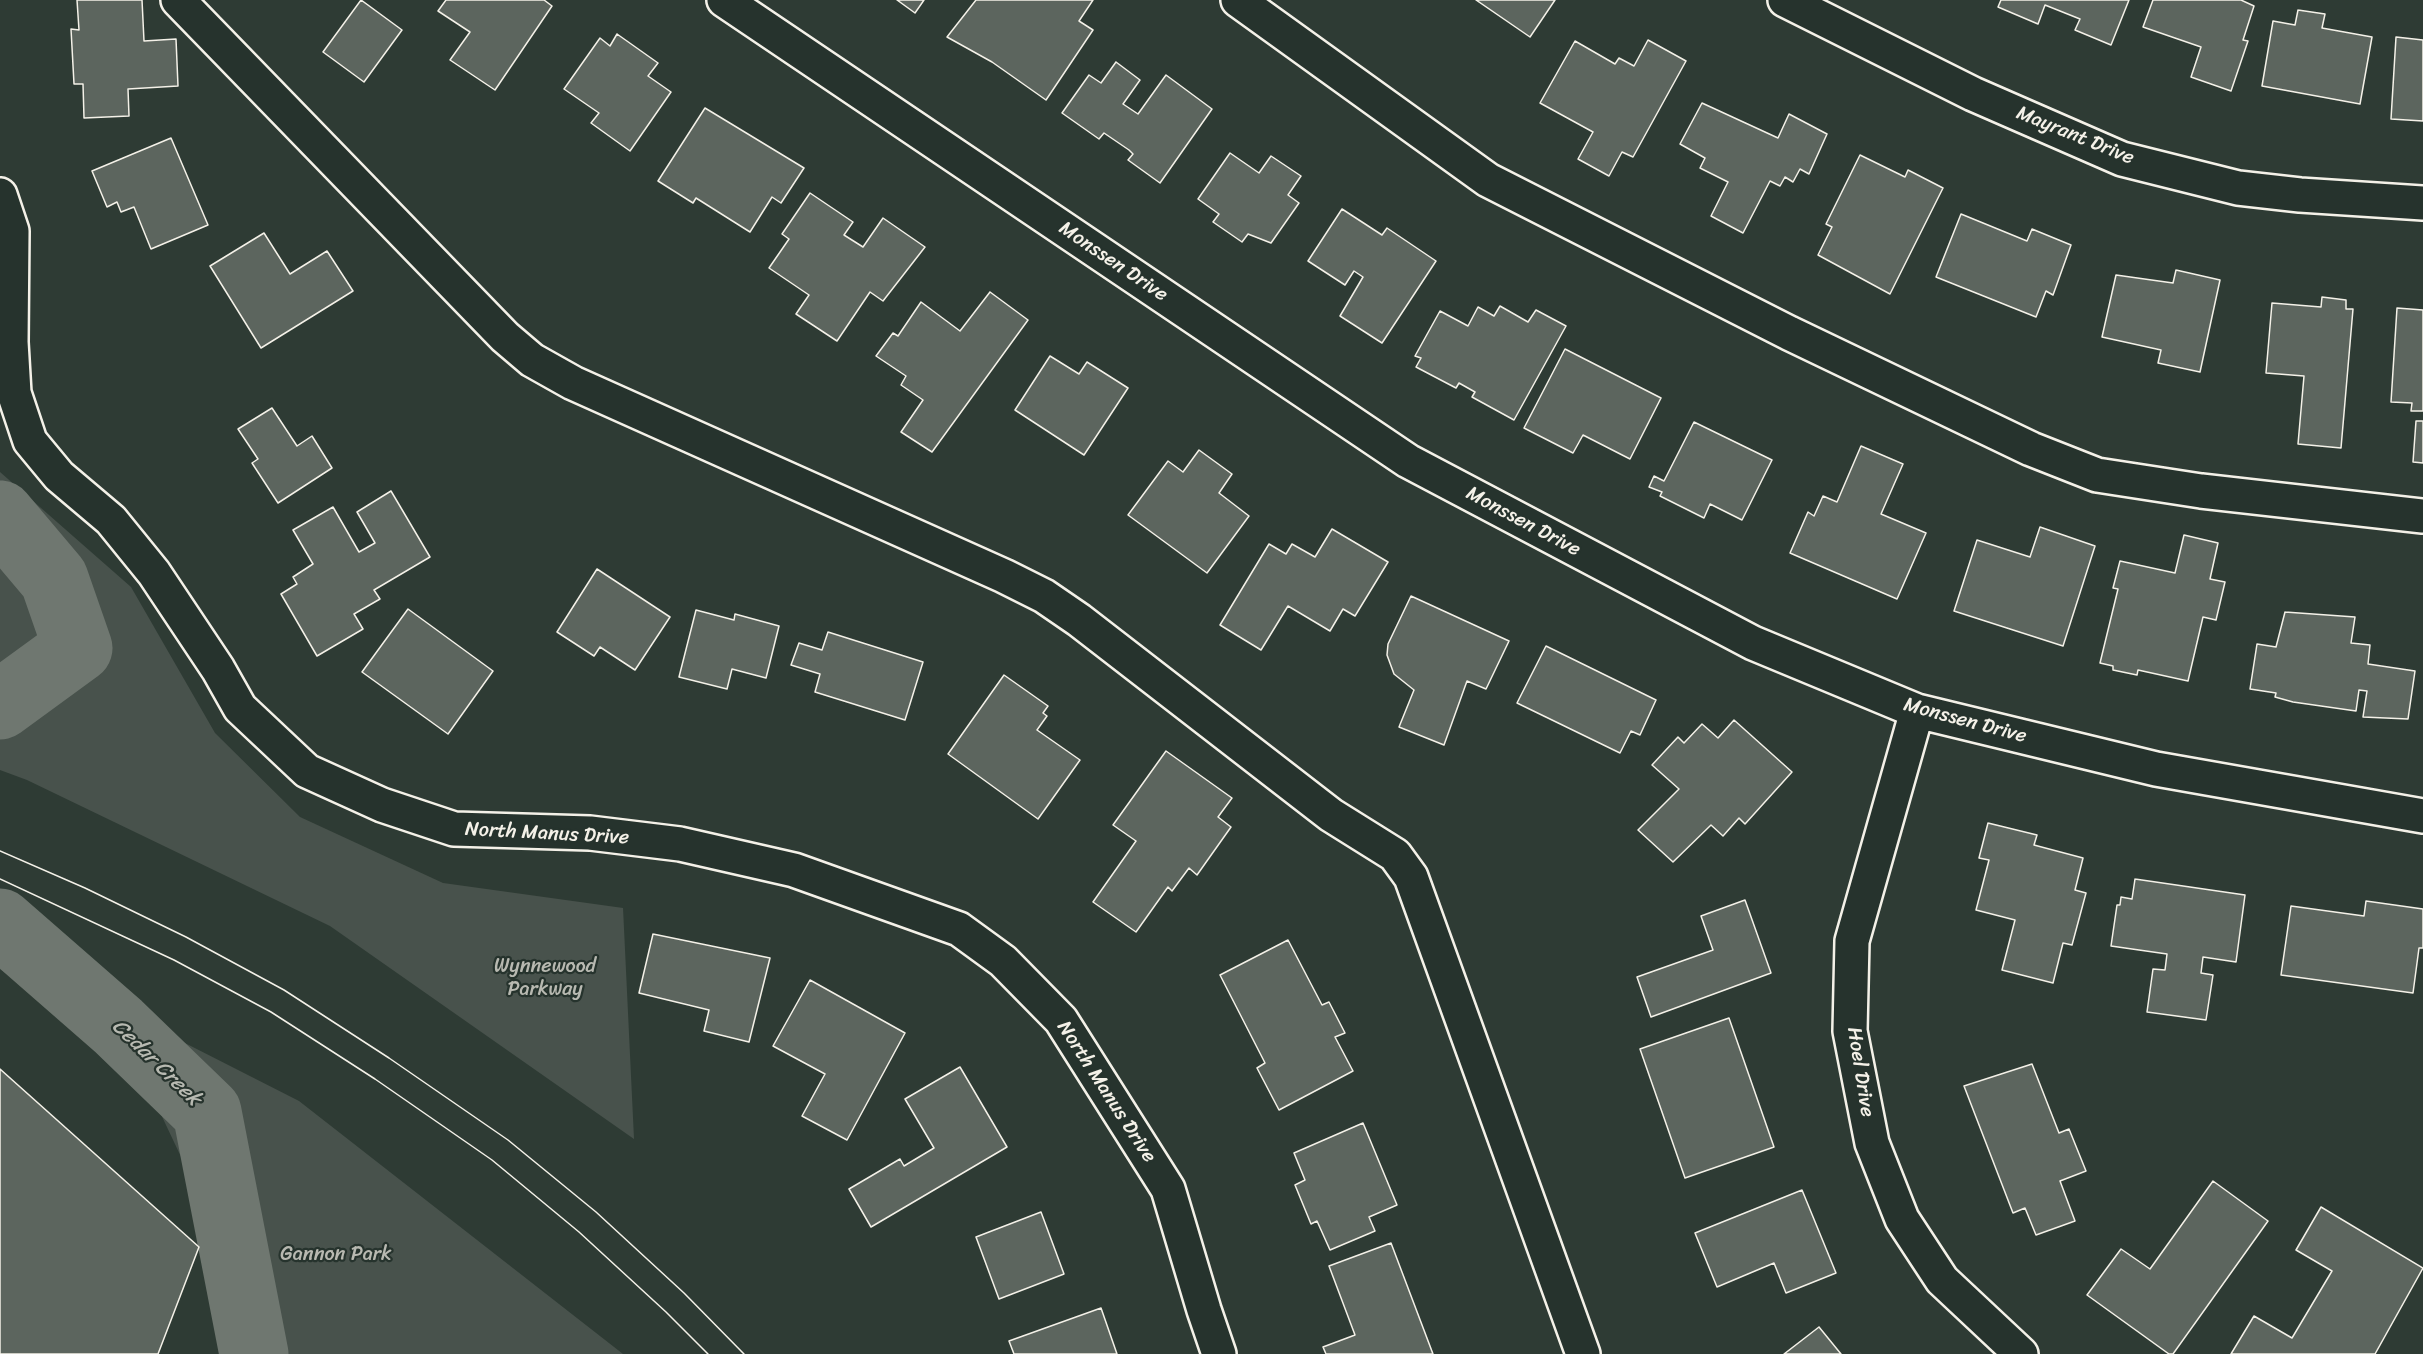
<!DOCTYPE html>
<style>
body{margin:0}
canvas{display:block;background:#2e3b34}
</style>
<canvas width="2423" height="1354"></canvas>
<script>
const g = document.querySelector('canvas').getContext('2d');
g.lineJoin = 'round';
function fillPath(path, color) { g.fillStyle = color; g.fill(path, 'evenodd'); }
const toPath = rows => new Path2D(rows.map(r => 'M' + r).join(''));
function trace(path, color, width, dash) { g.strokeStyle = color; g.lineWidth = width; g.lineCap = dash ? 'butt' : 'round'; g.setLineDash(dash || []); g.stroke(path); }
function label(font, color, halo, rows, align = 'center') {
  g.font = font + ' Sriracha,sans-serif'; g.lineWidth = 4.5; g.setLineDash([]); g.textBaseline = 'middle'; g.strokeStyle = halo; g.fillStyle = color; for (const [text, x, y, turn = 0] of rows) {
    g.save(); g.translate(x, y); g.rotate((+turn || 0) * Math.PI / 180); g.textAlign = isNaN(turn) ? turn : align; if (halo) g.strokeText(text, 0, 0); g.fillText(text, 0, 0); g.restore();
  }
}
const green = toPath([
 [0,472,131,587,215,733,300,817,443,883,623,908,634,1139,330,926,27,780,0,770],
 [0,949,299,1101,623,1354,274,1354,141,1072,0,969]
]);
const river = toPath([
 [0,515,54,579,78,648,0,705],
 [0,923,118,1026,207,1112,254,1354]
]);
const building = toPath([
 [77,0,142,0,144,41,176,39,178,86,128,89,129,116,84,118,83,84,74,84,71,29,79,30,77,0],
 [361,0,402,30,364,82,323,52,361,0],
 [446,0,544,0,552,6,495,90,450,60,470,32,438,11,446,0],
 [897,0,924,0,915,13,897,0],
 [976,0,1093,0,1079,21,1093,30,1046,100,992,62,947,37,976,0],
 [1476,0,1555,0,1530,37,1476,0],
 [2001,0,2129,0,2111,45,2075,30,2080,19,2045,5,2038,24,1998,7,2001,0],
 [2153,0,2241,0,2254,6,2243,40,2248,41,2231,91,2191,77,2201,47,2143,27,2153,0],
 [2298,10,2325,14,2322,28,2372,37,2360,104,2262,86,2273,21,2295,25,2298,10],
 [617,34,658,63,648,76,671,92,630,151,591,123,599,113,564,89,600,38,610,46,617,34],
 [2396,37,2423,40,2423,121,2391,119,2396,37],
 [1648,40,1686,61,1633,157,1622,152,1609,176,1578,159,1593,132,1540,103,1575,41,1615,64,1619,58,1634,66,1648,40],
 [1116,62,1140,80,1123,104,1138,114,1166,75,1212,109,1160,183,1128,160,1133,154,1129,150,1104,133,1099,139,1062,113,1089,75,1101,83,1116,62],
 [1702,103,1778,138,1789,114,1827,134,1809,174,1800,169,1793,182,1785,177,1780,186,1770,181,1743,233,1711,216,1728,182,1700,168,1705,158,1680,144,1702,103],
 [705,108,804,168,781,203,772,197,750,232,696,198,693,203,658,181,705,108],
 [171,138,208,225,151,249,134,207,121,212,117,202,107,207,92,171,171,138],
 [1230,153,1259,173,1271,156,1301,176,1288,195,1299,203,1271,243,1248,234,1242,242,1213,222,1219,214,1198,199,1230,153],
 [1860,155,1905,177,1908,170,1943,188,1890,294,1818,255,1832,227,1826,224,1860,155],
 [810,193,853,222,844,235,863,247,883,218,925,247,883,301,870,292,837,341,796,314,809,295,769,268,789,239,782,234,810,193],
 [1342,209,1382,235,1387,228,1436,261,1382,343,1340,316,1363,277,1354,271,1345,285,1308,261,1342,209],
 [1961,214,2027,241,2032,229,2071,245,2053,295,2046,291,2036,317,1936,277,1961,214],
 [264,233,290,274,327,251,353,291,261,348,210,266,264,233],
 [2176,270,2220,280,2200,372,2158,363,2161,350,2102,337,2116,275,2173,283,2176,270],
 [990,292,1028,320,932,452,901,432,923,400,901,385,906,376,876,356,893,333,898,336,921,302,960,331,990,292],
 [2322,297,2346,300,2346,309,2353,309,2341,448,2298,444,2304,376,2266,373,2272,303,2321,307,2322,297],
 [1500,306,1528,322,1536,310,1566,326,1514,420,1472,397,1475,392,1459,383,1456,388,1416,367,1421,358,1415,356,1440,311,1468,326,1478,307,1494,316,1500,306],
 [2397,308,2423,310,2423,411,2411,411,2412,403,2391,402,2397,308],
 [1565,349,1661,398,1630,459,1583,435,1573,453,1524,428,1565,349],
 [1050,356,1079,374,1087,362,1128,388,1084,455,1015,410,1050,356],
 [272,408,297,446,312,436,332,468,278,503,252,463,258,459,238,429,272,408],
 [2416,421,2423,421,2423,463,2413,462,2416,421],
 [1694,422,1772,460,1742,520,1710,504,1704,518,1660,496,1662,492,1649,487,1654,476,1664,481,1694,422],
 [1861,446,1903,464,1881,514,1926,533,1897,599,1790,553,1808,512,1814,516,1823,496,1837,502,1861,446],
 [1199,450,1232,474,1219,493,1249,516,1207,573,1128,515,1168,461,1183,472,1199,450],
 [391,491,430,557,374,590,380,599,354,614,363,629,317,656,281,594,297,584,293,577,313,564,293,530,333,507,359,552,375,543,357,512,391,491],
 [2040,527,2095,546,2063,646,1954,611,1977,540,2030,557,2040,527],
 [1332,529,1388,562,1355,616,1343,609,1330,631,1288,606,1261,650,1220,625,1269,544,1286,554,1292,544,1315,557,1332,529],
 [2184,535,2218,543,2210,579,2225,582,2216,620,2203,617,2188,681,2138,670,2137,675,2113,670,2113,666,2100,663,2118,589,2113,588,2120,561,2175,573,2184,535],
 [597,569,670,617,635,670,600,647,594,656,557,632,597,569],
 [1411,596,1509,641,1486,689,1467,681,1444,745,1399,727,1414,690,1394,674,1387,655,1388,644,1411,596],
 [408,609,493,671,448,734,362,672,408,609],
 [696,610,734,620,735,614,779,626,766,678,732,669,727,689,679,677,696,610],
 [2285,612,2355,617,2351,643,2370,645,2368,664,2415,671,2408,719,2363,717,2367,691,2359,690,2356,711,2293,702,2275,697,2276,693,2250,689,2257,644,2276,647,2285,612],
 [828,632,923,662,905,720,815,692,820,674,791,665,799,643,822,650,828,632],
 [1546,646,1656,700,1640,735,1631,731,1620,753,1517,703,1546,646],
 [1004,675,1048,706,1043,713,1047,716,1037,730,1080,760,1038,819,948,754,1004,675],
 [1734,720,1792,772,1745,824,1739,818,1723,836,1711,825,1673,862,1638,830,1679,789,1652,765,1678,737,1684,743,1702,724,1718,738,1734,720],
 [1166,751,1232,798,1218,817,1231,827,1197,875,1189,868,1172,891,1168,887,1136,932,1093,902,1136,841,1113,825,1166,751],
 [1988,823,2037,835,2034,845,2083,858,2075,890,2086,893,2072,945,2063,943,2053,983,2002,970,2015,920,1976,910,1989,860,1979,858,1988,823],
 [2135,879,2245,895,2236,962,2203,957,2201,973,2213,975,2206,1020,2147,1012,2153,969,2165,970,2167,954,2111,946,2117,905,2120,905,2121,897,2132,899,2135,879],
 [1745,900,1771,973,1651,1017,1637,977,1713,950,1701,916,1745,900],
 [2366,901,2423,909,2423,948,2419,948,2413,993,2281,975,2291,906,2364,916,2366,901],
 [653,934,770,958,749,1042,704,1031,709,1010,639,993,653,934],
 [1288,940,1322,1005,1329,1002,1345,1033,1335,1037,1353,1071,1279,1110,1257,1068,1265,1063,1220,975,1288,940],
 [810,980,905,1033,847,1140,802,1116,825,1074,773,1046,810,980],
 [1729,1018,1774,1147,1685,1178,1640,1049,1729,1018],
 [2032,1064,2059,1133,2069,1129,2086,1171,2060,1181,2075,1221,2036,1235,2025,1208,2013,1213,1964,1086,2032,1064],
 [960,1067,1007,1147,871,1227,849,1189,900,1159,904,1166,934,1148,905,1099,960,1067],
 [0,1069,199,1247,158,1354,0,1354,0,1069],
 [1363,1123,1397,1205,1369,1217,1375,1231,1330,1250,1317,1221,1311,1224,1295,1185,1305,1180,1294,1153,1363,1123],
 [2213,1181,2268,1221,2173,1354,2169,1354,2087,1295,2121,1249,2150,1269,2213,1181],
 [1802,1190,1836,1273,1786,1293,1774,1263,1717,1287,1695,1233,1802,1190],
 [2321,1207,2423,1268,2375,1354,2231,1354,2254,1316,2292,1338,2332,1271,2296,1250,2321,1207],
 [1041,1212,1064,1274,999,1299,976,1237,1041,1212],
 [1391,1243,1433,1354,1326,1354,1323,1347,1355,1335,1329,1266,1391,1243],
 [1101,1308,1117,1354,1014,1354,1009,1341,1101,1308],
 [1819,1327,1841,1354,1784,1354,1819,1327]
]);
const minor = toPath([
 [178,0,505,337,532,360,573,383,1004,576,1044,596,1079,620,1331,815,1395,855,1411,877,1583,1354],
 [724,0,1408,461,1753,643,1917,711,2156,769,2423,816],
 [1238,0,1488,180,1789,333,2031,449,2097,475,2201,491,2423,516],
 [1785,0,1973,94,2122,159,2238,188,2300,195,2423,203],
 [0,195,12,231,11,342,14,393,30,441,59,476,111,520,154,573,218,669,240,708,307,771,382,805,454,829,590,833,680,844,794,870,959,929,1003,961,1061,1020,1168,1189,1204,1310,1219,1354],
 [1917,711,1852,941,1850,1031,1872,1143,1902,1219,1942,1280,2021,1354]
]);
const tram = toPath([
 [0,851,85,888,186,937,284,990,389,1058,508,1140,596,1212,684,1293,744,1354],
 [0,879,174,960,271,1012,375,1079,492,1160,579,1232,666,1312,708,1354]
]);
const streetNames = [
 ["Mayrant Drive",2075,136,22],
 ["Monssen Drive",1113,262,34],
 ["Monssen Drive",1523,522,28],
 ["Monssen Drive",1965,721,15],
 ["North Manus Drive",547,834,3],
 ["Hoel Drive",1860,1072,81],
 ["North Manus Drive",1106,1092,57]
];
const parkNames = [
 ["Wynnewood",545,967],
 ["Parkway",545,990],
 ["Gannon Park",336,1255]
];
const waterNames = [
 ["Cedar Creek",156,1063,44]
];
fillPath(green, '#48524c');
trace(river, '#6f7770', 69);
fillPath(building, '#5c655e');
trace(building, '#f4f1e8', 1.5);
trace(minor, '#f4f1e8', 38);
trace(minor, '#26332d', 33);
trace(tram, '#f4f1e8', 1.5);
label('20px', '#f4f1e8', '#26332d', streetNames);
label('20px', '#b8b9b1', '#26332d', parkNames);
label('italic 21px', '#b8bab2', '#26332d', waterNames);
</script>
